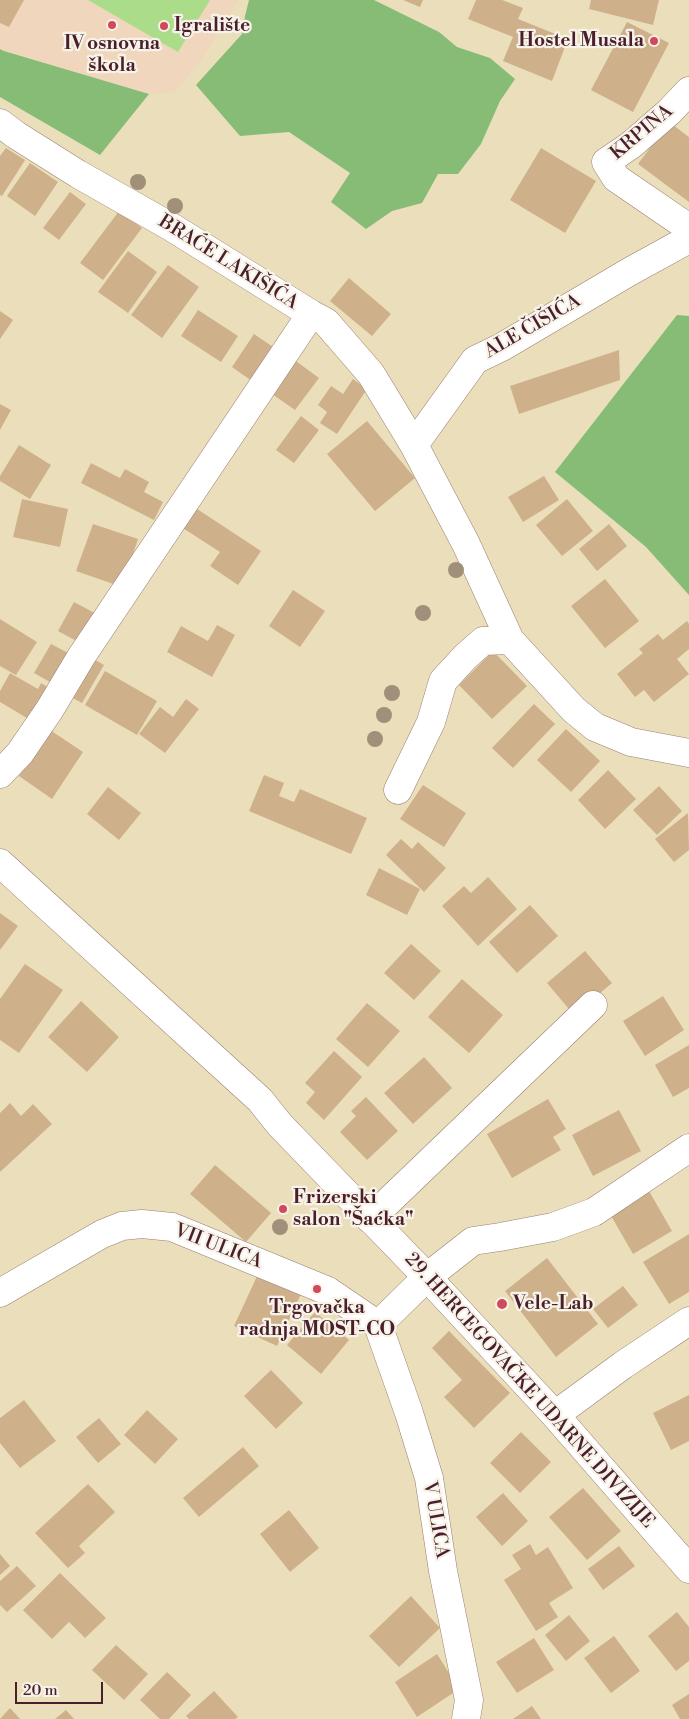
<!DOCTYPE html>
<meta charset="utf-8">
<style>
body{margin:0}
#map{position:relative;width:689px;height:1719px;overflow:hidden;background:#ebdeba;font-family:"Libre Bodoni",serif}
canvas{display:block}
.scale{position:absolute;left:15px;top:1682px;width:88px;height:22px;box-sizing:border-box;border:2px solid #4a1f2b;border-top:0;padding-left:6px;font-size:15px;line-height:18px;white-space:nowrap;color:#4a1f2b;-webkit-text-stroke:4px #f7f3e8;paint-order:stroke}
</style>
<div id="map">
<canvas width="689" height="1719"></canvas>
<div class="scale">20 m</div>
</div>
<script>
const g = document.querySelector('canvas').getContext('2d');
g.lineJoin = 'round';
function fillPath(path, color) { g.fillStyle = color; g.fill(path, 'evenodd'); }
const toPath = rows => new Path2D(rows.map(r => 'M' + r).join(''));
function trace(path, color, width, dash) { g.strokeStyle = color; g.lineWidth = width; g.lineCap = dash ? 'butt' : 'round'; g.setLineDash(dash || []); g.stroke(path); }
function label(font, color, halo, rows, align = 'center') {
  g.font = font + ' "Libre Bodoni",serif'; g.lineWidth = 4.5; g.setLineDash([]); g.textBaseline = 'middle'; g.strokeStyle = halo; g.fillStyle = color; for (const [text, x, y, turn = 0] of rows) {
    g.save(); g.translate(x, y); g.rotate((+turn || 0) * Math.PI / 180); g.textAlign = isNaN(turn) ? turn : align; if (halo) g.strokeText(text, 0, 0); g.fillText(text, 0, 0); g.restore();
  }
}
const built = toPath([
 [0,0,239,0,201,61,174,92,149,94,0,49]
]);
const green = toPath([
 [88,0,210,0,178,52]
]);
const forest = toPath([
 [249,0,374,0,439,32,457,47,490,58,515,79,500,101,481,144,458,174,438,174,422,203,392,211,366,229,331,202,350,173,289,132,240,136,196,85,242,34,245,16],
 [0,49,4,51,149,94,100,155,0,97],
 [677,315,689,316,689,595,646,547,555,472]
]);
const building = toPath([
 [0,0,24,0,9,27,0,23],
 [403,0,423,0,420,7],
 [476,0,502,0,523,8,518,19,568,39,552,81,503,61,513,37,468,19],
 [591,0,659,0,653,25,589,9],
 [627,22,669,43,633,112,591,90],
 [669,122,689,137,689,202,638,164],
 [6,148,25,160,2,196,0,195,0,156],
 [541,148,596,181,565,233,510,200],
 [30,163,58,182,35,216,7,196],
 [70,192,86,204,59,240,43,228],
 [119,211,142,228,103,280,80,263],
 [128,251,157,272,128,313,98,292],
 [168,265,199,287,162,338,131,315],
 [349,278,391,314,372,336,330,301],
 [198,310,238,336,221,362,181,336],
 [0,311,13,320,0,339],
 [254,334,282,353,259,386,232,367],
 [619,350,620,380,519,414,510,386],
 [289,356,319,378,295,410,265,389],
 [353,379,367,389,337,434,320,423,327,412,318,405,331,386,343,394],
 [0,404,11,410,0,430],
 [301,416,319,430,294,463,276,450],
 [367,421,415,478,375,511,327,454],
 [19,445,51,465,30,499,0,481,0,476],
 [91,463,120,478,125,469,149,482,144,492,163,502,154,520,81,483],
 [544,476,559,500,523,522,508,497],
 [22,499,68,509,60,547,13,537],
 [567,499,593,531,562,556,536,525],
 [188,503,261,551,238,585,210,566,220,552,175,523],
 [93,524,138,539,122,587,76,571],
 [609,524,627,546,597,571,579,549],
 [605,579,639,621,605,648,571,606],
 [293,590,325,611,300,647,269,626],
 [74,602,102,617,86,646,58,631],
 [0,619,37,642,16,675,0,666],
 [687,621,689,624,689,649,677,659,689,674,654,702,644,690,635,697,617,674,643,653,639,649,658,634,663,640],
 [217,625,235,635,212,677,167,652,181,626,208,641],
 [51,644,74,656,57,686,34,673],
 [493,651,527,686,492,719,459,685],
 [90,657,104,665,82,703,67,695],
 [105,671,157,701,137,735,85,705],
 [10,673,38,689,41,683,56,692,37,724,0,702,0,691],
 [186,699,199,709,165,753,139,734,160,707,173,717],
 [534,704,555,724,513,768,492,748],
 [566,729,600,761,571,792,537,760],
 [50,730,83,752,52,799,19,776],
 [608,770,636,799,605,829,578,800],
 [264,775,284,783,279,796,294,802,300,789,367,818,351,854,249,811],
 [423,785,466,813,444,847,400,819],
 [659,786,682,811,657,835,633,810],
 [108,787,141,813,119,840,87,814],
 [688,813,689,850,674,862,655,839],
 [401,839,412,849,418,842,446,868,424,892,386,855],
 [379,868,420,889,407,915,366,895],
 [488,877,517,909,478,946,442,906,464,886,471,893],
 [530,905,558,936,517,973,489,942],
 [0,913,18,926,0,950],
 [411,944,441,971,414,1000,384,973],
 [585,951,612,983,574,1015,547,983],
 [25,964,63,990,19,1053,0,1040,0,999],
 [462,979,503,1015,469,1053,428,1017],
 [663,996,684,1030,645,1056,623,1021],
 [81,1001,119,1037,87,1072,48,1037],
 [367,1003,400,1031,368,1067,336,1039],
 [689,1045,689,1088,673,1097,655,1065],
 [334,1051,362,1077,324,1120,306,1103,315,1092,305,1083],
 [424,1057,452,1088,413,1124,384,1093],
 [366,1097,398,1131,367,1160,340,1132,356,1116,351,1111],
 [548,1099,566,1129,553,1137,561,1150,512,1178,487,1134],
 [10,1103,21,1116,33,1104,52,1124,0,1172,0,1113],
 [619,1110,641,1151,593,1176,572,1135],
 [215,1165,271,1213,246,1242,190,1194],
 [649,1191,672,1231,633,1254,610,1214],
 [689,1234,689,1292,669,1304,643,1262],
 [547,1258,598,1324,556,1357,505,1291],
 [258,1274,301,1294,277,1346,234,1326],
 [623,1286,638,1305,608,1328,593,1309],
 [315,1312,349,1340,321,1374,287,1345],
 [449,1331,510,1393,474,1428,444,1397,462,1380,432,1348],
 [271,1370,303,1403,276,1429,244,1396],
 [689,1395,689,1441,671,1450,653,1413],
 [24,1400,56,1441,20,1468,0,1443,0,1418],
 [147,1410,178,1439,155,1464,124,1435],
 [99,1418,121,1444,98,1463,76,1437],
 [521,1432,551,1462,520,1493,490,1463],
 [243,1447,259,1466,199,1517,183,1498],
 [88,1484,115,1512,79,1546,85,1553,68,1568,35,1533],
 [583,1488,621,1531,587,1560,549,1517],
 [503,1493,528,1521,502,1546,476,1517],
 [289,1510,319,1548,290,1572,260,1534],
 [530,1544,536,1555,548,1547,573,1588,549,1603,558,1617,536,1631,504,1580,521,1569,512,1555],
 [619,1546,635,1566,603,1590,588,1569],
 [0,1554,10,1566,0,1575],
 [17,1566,36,1586,7,1612,0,1605,0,1581],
 [60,1573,106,1618,85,1638,69,1622,52,1639,23,1610],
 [411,1596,440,1628,399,1667,369,1636],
 [677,1612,689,1627,689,1661,676,1671,648,1636],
 [569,1615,590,1641,566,1661,545,1635],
 [614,1636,640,1671,611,1693,584,1658],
 [534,1638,554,1670,517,1693,496,1662],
 [116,1645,148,1674,124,1700,92,1670],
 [437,1654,459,1689,417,1717,395,1682],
 [167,1672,191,1695,169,1719,160,1719,140,1700],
 [214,1691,238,1717,235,1719,189,1719,186,1716],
 [689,1694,689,1719,680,1719,672,1705],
 [532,1706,541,1719,513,1719],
 [10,1708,20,1719,0,1719],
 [66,1710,74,1719,55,1719]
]);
const minor = toPath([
 [689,91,669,112,631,145,606,162,616,178,689,228],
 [0,123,16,135,78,174,173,228,311,314,326,322,371,374,414,445,466,544,510,640,574,710,595,727,631,742,689,753],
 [414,445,475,360,502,347,629,272,689,239],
 [0,774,20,753,50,709,81,657,311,314],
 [398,790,431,722,443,681,465,657,483,641,510,640],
 [370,1219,593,1005],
 [0,1293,102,1234,122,1226,142,1224,172,1227,328,1291,378,1325],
 [378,1325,409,1413,429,1478,443,1571,469,1700,466,1719],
 [378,1325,427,1277,473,1241,500,1237,553,1227,594,1212,689,1148],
 [555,1415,623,1365,689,1321]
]);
const major = toPath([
 [0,863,260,1100,280,1125,427,1277,555,1415,689,1569]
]);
const trees = [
 [138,182],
 [175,206],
 [456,570],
 [423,613],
 [392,693],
 [384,715],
 [375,739],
 [280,1227]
];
const markers = [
 [112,25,5,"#d1495b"],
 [164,26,5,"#d1495b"],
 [654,41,5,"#d1495b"],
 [283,1209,5,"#d1495b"],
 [317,1289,5,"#d1495b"],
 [502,1304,6,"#d1495b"]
];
const poiNames = [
 ["Igralište",174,26],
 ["Hostel Musala",644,41,"right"],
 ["IV osnovna",112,44,"center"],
 ["škola",112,66,"center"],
 ["Frizerski",293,1198],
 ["salon \"Šaćka\"",293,1220],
 ["Vele-Lab",513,1304],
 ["Trgovačka",317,1308,"center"],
 ["radnja MOST-CO",317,1330,"center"]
];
const streetNames = [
 ["KRPINA",642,133,-40],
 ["BRAĆE LAKIŠIĆA",228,263,32],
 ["ALE ČIŠIĆA",533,327,-30],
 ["VII ULICA",218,1247,21],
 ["29. HERCEGOVAČKE UDARNE DIVIZIJE",529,1391,48],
 ["V ULICA",435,1520,80]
];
fillPath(built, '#f0d6bc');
fillPath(green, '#aadc8a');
fillPath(forest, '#87bc76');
fillPath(building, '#ceb18b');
trace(minor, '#9a7e72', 29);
trace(major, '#9a7e72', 29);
trace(minor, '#fff', 28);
trace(major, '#fff', 28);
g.fillStyle = '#a08f79';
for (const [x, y] of trees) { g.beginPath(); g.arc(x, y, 8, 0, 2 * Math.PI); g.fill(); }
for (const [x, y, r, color] of markers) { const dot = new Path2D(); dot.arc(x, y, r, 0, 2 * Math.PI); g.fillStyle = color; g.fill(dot); trace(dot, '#f7f3e8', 2); }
label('bold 19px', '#4a1f2b', '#f7f3e8', poiNames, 'left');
label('19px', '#4a1f2b', '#f7f3e8', streetNames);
</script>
